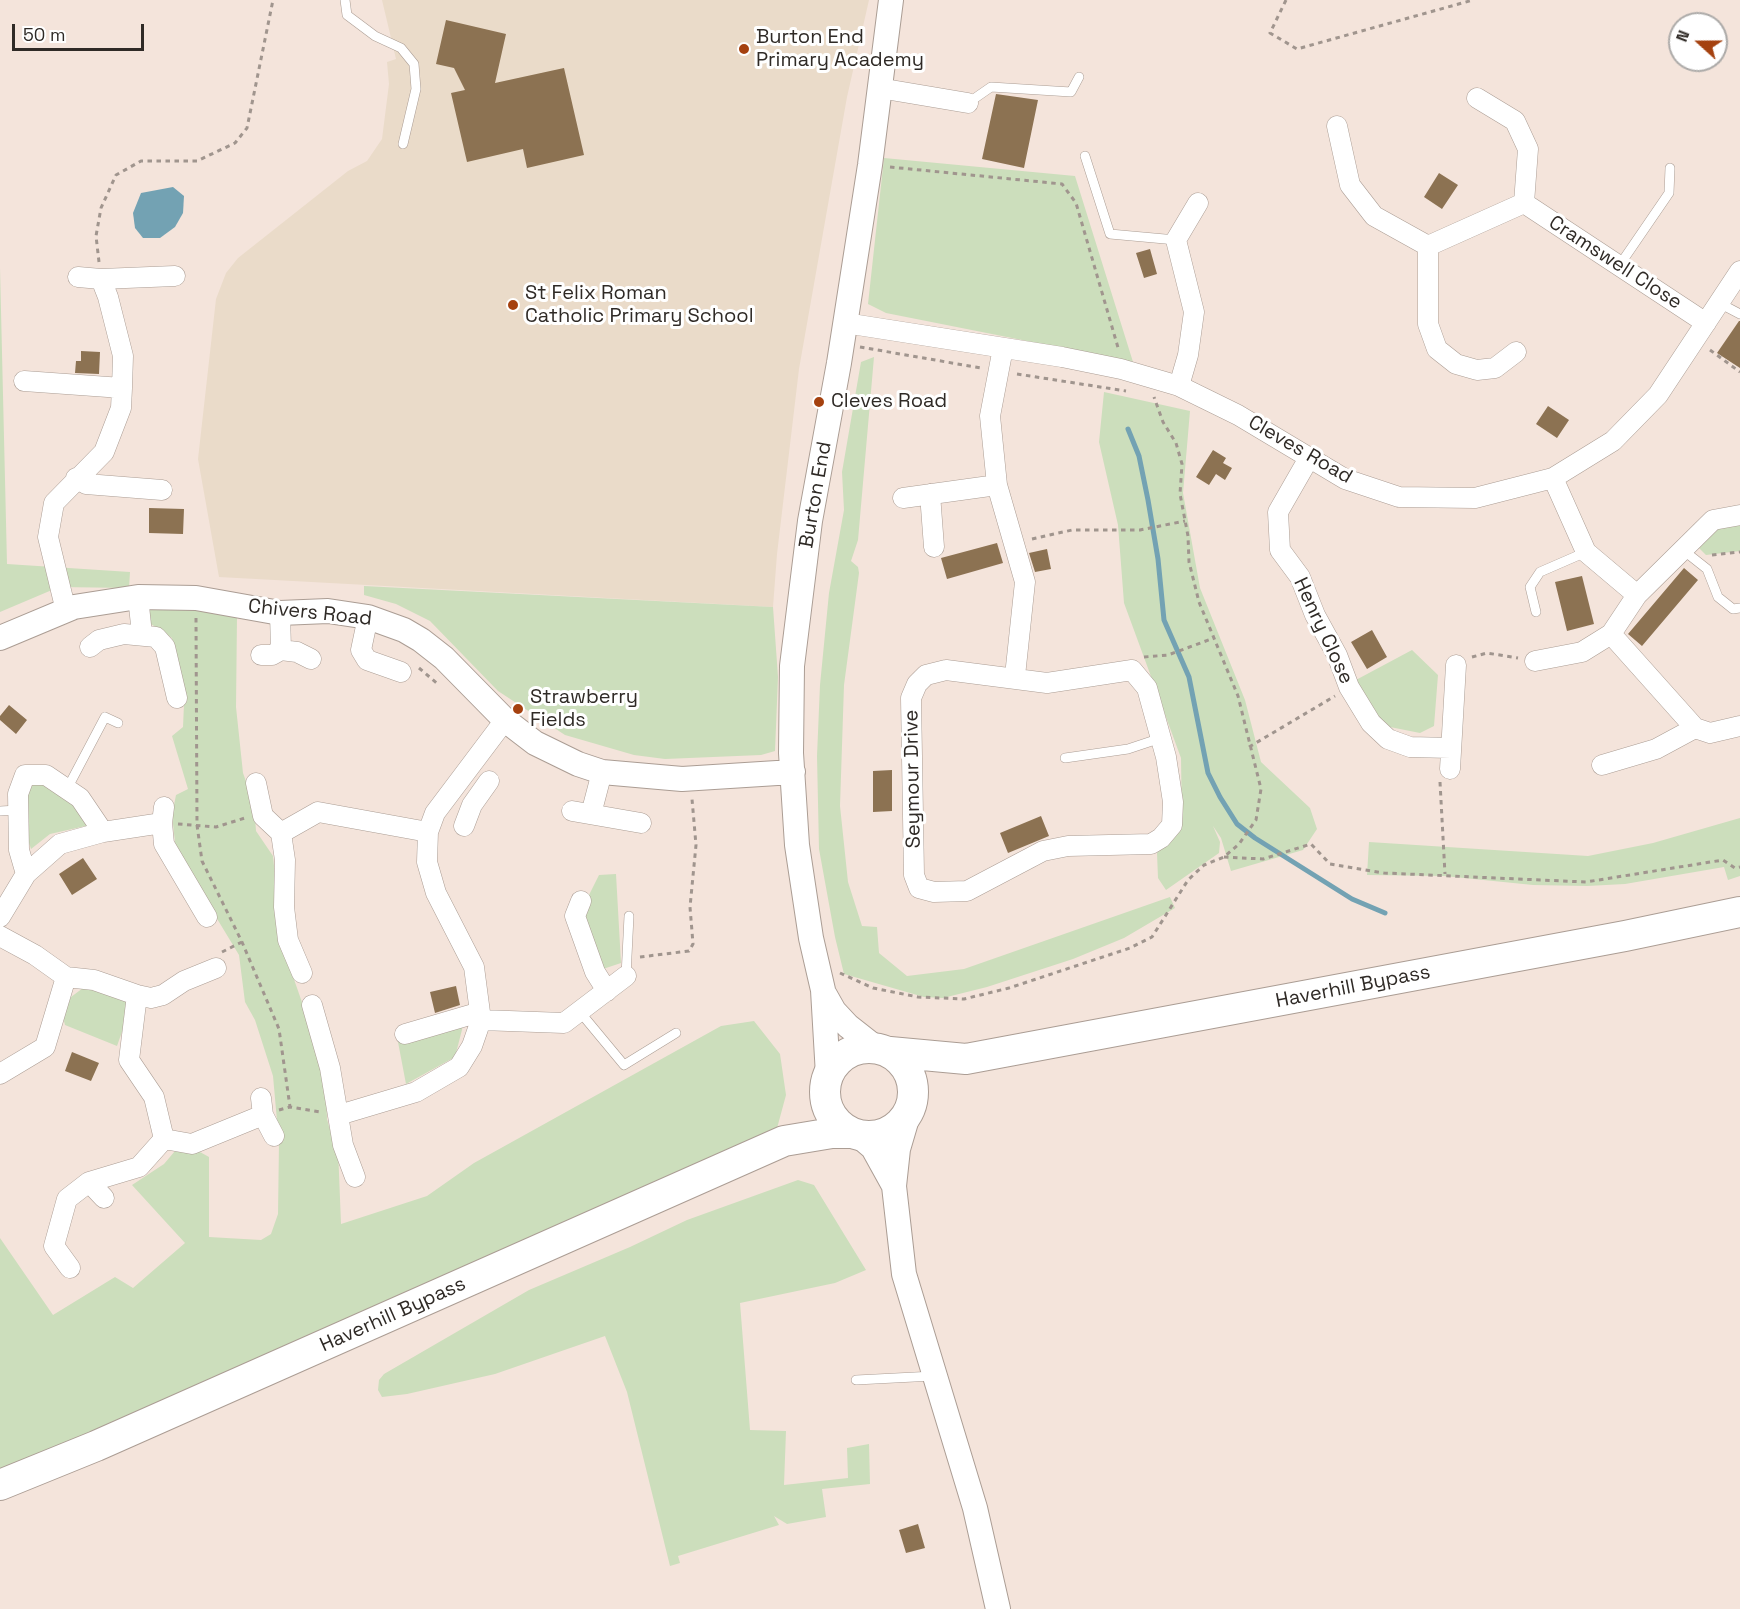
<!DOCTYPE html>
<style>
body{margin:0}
#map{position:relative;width:1740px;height:1609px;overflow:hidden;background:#f4e4db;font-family:"Space Grotesk",sans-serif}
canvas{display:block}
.north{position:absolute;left:1668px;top:12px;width:60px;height:60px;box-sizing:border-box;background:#fff;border:2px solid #acaaa8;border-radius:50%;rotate:291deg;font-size:16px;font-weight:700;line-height:24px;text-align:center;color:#2f2a26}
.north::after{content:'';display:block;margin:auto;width:21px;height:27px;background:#a5410f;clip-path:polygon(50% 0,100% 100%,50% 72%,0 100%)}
.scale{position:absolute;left:12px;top:24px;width:132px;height:27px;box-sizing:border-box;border:3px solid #2f2a26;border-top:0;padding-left:8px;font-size:18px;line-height:21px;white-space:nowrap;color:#2f2a26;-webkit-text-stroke:4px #fff;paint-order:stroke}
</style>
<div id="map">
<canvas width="1740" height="1609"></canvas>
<div class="north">N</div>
<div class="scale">50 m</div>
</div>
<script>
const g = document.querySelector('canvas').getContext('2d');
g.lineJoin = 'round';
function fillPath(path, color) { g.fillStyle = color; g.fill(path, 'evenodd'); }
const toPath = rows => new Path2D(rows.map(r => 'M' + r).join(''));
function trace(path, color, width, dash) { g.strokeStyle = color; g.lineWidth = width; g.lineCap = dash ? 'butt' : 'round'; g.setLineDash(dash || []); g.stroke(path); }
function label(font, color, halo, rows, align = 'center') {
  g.font = font + ' "Space Grotesk",sans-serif'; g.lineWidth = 6; g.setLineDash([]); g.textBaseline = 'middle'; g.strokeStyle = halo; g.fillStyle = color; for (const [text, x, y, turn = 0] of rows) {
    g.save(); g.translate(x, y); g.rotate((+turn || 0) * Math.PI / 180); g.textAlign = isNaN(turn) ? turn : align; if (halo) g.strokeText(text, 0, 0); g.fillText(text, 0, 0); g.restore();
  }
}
const education = toPath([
 [382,0,869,0,847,97,799,369,777,554,773,607,219,577,198,459,216,299,226,273,238,258,348,171,367,161,382,139,389,84,387,62,396,59]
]);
const green = toPath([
 [884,158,1075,176,1133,362,886,313,868,304],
 [0,268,7,564,130,572,129,588,59,587,0,612],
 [874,357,858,540,851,561,858,567,859,573,844,685,840,806,848,882,862,926,877,927,879,953,907,976,964,969,1170,897,1175,908,1124,938,1073,959,987,987,943,998,924,997,844,974,835,937,819,849,817,756,820,685,829,593,844,510,842,472,861,362],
 [1104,392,1190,411,1183,493,1200,588,1245,700,1261,762,1310,808,1317,829,1303,850,1231,871,1221,838,1213,826,1220,842,1219,853,1166,890,1158,878,1157,853,1182,828,1181,758,1124,603,1118,525,1099,442],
 [1740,522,1740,551,1706,555,1694,543,1715,525],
 [364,586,773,607,778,677,775,751,761,755,665,759,634,755,565,735,498,691,430,621,396,604,364,595],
 [148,605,189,608,237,617,236,707,243,773,254,804,256,831,273,856,282,945,304,1008,326,1090,327,1119,332,1137,338,1148,341,1224,427,1196,474,1163,721,1026,754,1021,780,1054,786,1095,776,1132,81,1438,0,1470,0,1238,53,1315,115,1277,133,1288,185,1243,132,1185,164,1164,175,1151,200,1152,209,1157,209,1237,261,1240,271,1234,278,1214,279,1143,273,1076,255,1020,245,1002,239,955,176,851,172,815,176,795,188,789,172,736,183,727,184,704,172,638,151,624],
 [1412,650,1438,675,1434,726,1420,733,1385,726,1354,681],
 [43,782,75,803,90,825,50,834,31,849,26,833,26,793,33,785],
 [1740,818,1740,876,1728,880,1724,867,1625,884,1587,886,1533,885,1444,876,1367,875,1369,842,1588,856,1653,843],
 [616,874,621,963,600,970,580,913,599,875],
 [87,985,127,1001,130,1009,117,1046,65,1025,63,1017,71,997],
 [464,1022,455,1057,406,1084,398,1042],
 [798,1180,814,1185,866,1270,835,1283,740,1303,750,1430,786,1431,784,1485,848,1478,847,1448,869,1444,870,1484,822,1489,826,1517,787,1524,774,1516,779,1525,678,1556,680,1563,670,1566,627,1392,605,1336,495,1374,407,1394,382,1397,378,1390,379,1380,384,1374,529,1290,630,1247,687,1220]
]);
const water = toPath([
 [173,187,184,196,183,213,175,227,160,238,143,238,135,228,133,213,141,193]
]);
const stream = toPath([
 [1128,429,1139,456,1148,500,1158,559,1164,620,1189,677,1208,773,1220,797,1237,824,1255,838,1352,899,1385,913]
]);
const building = toPath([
 [446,20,506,34,495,83,564,68,584,155,527,168,523,149,467,162,451,93,465,90,454,68,436,64],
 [996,94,1038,100,1024,168,982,159],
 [1439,173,1458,185,1442,209,1424,197],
 [1150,249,1157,274,1144,278,1136,253],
 [1739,321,1740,321,1740,368,1717,353],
 [81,351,100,352,99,374,75,373,76,361,81,361],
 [1548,406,1569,420,1557,438,1536,424],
 [1213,450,1226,458,1223,463,1232,468,1225,480,1216,474,1209,485,1196,477],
 [149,508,184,509,183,534,149,533],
 [997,543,1003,563,947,579,941,558],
 [1047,549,1051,569,1035,572,1029,553],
 [1684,568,1698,580,1642,646,1628,634],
 [1582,576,1594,624,1567,631,1555,582],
 [1372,630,1387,657,1367,669,1351,642],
 [9,705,27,720,16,734,0,720,0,716],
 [892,770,892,811,873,812,873,771],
 [1041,816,1049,836,1008,853,1000,833],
 [83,858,97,879,72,895,59,874],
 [456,986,460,1005,435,1013,430,992],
 [72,1052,99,1063,91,1081,65,1071],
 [918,1524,925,1548,906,1553,899,1530]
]);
const path = toPath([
 [1286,0,1270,33,1297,49,1473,0],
 [890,167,1062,184,1076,203,1119,351],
 [99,262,96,236,101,208,116,175,141,161,197,161,235,143,247,128,273,0],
 [860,347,981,368],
 [1710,350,1740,372],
 [1017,374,1126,391],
 [1032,539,1072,530,1140,530,1185,521],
 [1712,555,1740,552],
 [196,618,197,825,202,861,242,942,279,1029,290,1107],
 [1144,657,1168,655,1214,638],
 [1472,657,1487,653,1518,658],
 [419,668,439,685],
 [1249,747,1335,696],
 [1440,782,1445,874],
 [178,824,216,827,245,818],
 [1224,857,1263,859,1311,844,1330,864,1384,873,1586,882,1723,860,1735,868,1740,867],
 [222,952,242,942],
 [640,957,689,951,693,944,690,907,696,845,692,799],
 [840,973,873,988,918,997,964,999,1009,988,1130,948,1152,937,1188,880,1204,865,1224,857,1239,844,1256,820,1261,789,1238,696,1199,602,1189,562,1188,536,1180,494,1182,464,1176,443,1163,422,1154,397],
 [279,1110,290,1107,320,1112]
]);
const service = toPath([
 [345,0,347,15,375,36,401,48,414,64,416,89,403,144],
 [968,103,991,87,1071,92,1079,77],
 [1085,156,1110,234,1176,240],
 [1619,266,1669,193,1670,168],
 [1719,303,1740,314],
 [1683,550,1707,569,1718,597,1733,609,1740,608],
 [1536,612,1530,587,1540,572,1586,552],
 [1065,758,1128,749,1161,738],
 [67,789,105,717,118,723],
 [0,811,18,810],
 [626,976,629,916],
 [580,1012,624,1065,676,1033],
 [856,1380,934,1376]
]);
const minor = toPath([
 [879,88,968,103],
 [1477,98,1515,121,1528,149,1524,203],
 [1337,126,1350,185,1374,216,1428,246,1524,203,1706,323],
 [1428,246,1428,324,1437,349,1456,364,1477,370,1495,368,1516,352],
 [101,279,175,276],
 [845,323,1062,357,1121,369,1179,386,1238,415,1345,479,1399,497,1475,498,1553,478,1613,441,1658,395,1740,271],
 [1003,348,990,416,997,485,1025,582,1015,676],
 [24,381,122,388],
 [1179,386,1188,355,1194,312,1176,240,1198,203],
 [1309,458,1278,512,1280,550,1300,577,1315,615,1337,655,1349,687,1371,723,1388,739,1410,747,1451,748],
 [76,478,86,484,162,490],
 [1553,478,1586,552,1637,595],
 [930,494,934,547],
 [903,498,997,485],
 [138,597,142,634],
 [66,611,48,537,54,503,104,452,121,408,122,388,123,356,108,297,101,279,78,277],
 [280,613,281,650],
 [368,617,361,650,367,660,401,672],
 [1611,634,1695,728,1710,733,1740,726],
 [90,647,99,640,124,634,156,637,165,647,177,698],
 [261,655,272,655,281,650,297,652,311,659],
 [1535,661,1582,652,1611,634,1637,595,1713,520,1740,515],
 [946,670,1047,683,1132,670,1147,688,1166,757,1173,802,1172,825,1161,838,1151,844,1068,846,1043,851,967,891,934,892,919,888,914,875,911,698,917,684,926,675,946,670],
 [1602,765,1656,749,1695,728],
 [1450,769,1456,665],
 [256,783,263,816,281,833,285,860,284,907,288,940,302,973],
 [164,807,162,823,164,844,207,917],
 [572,811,641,823],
 [591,814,602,772],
 [464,826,472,805,489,781],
 [281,833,318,812,428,832,435,813,505,720],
 [26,874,19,850,18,794,25,775,46,775,80,798,103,832],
 [581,901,575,916,595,972,607,991],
 [0,917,26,874,60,844,103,832,162,823],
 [0,936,35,955,66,977,94,980,137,995,129,1060,154,1097,164,1139,192,1144,263,1115],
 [137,995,151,998,163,995,184,981,216,968],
 [312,1005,330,1068,343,1145,355,1177],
 [481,1020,564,1023,626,976],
 [405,1034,480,1012],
 [0,1074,45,1047,66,977],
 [261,1098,263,1115,274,1136],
 [339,1115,416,1092,459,1067,472,1046,481,1020,474,967,436,893,427,862,428,832],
 [89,1182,104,1198],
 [70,1268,54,1246,67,1199,89,1182,139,1167,164,1139]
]);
const tertiary = toPath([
 [0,638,74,607,138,597,196,598,280,613,328,611,368,617,404,630,421,640,444,658,505,720,535,743,578,764,602,772,682,779,793,772],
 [825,995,834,1011,848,1026,876,1048],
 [828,1075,823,990,811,938,797,845,791,753,792,666,810,521,839,363,870,165,891,0],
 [908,1115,898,1149,894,1186,904,1274,975,1508,998,1609],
 [859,1136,873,1148,894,1186]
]);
const primary = toPath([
 '825 1092a44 44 0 1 1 88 0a44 44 0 1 1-88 0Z',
 [890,1052,966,1059,1625,936,1740,912],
 [0,1485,96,1446,784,1141,832,1133,852,1133]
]);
const markers = [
 [744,49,6,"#a5410f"],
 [513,305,6,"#a5410f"],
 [819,402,6,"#a5410f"],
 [518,709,6,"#a5410f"]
];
const poiNames = [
 ["Burton End",756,38],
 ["Primary Academy",756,61],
 ["St Felix Roman",525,294],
 ["Catholic Primary School",525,317],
 ["Cleves Road",831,402],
 ["Strawberry",530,698],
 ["Fields",530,721]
];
const streetNames = [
 ["Cramswell Close",1615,263,33],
 ["Cleves Road",1300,450,30],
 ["Burton End",816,495,-80],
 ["Chivers Road",310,613,6],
 ["Henry Close",1323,631,65],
 ["Seymour Drive",913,779,-91],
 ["Haverhill Bypass",1353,987,-11],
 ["Haverhill Bypass",393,1315,-24]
];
fillPath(education, '#eadbc9');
fillPath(green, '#ccdebc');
fillPath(water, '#73a2b3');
trace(stream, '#73a2b3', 5);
fillPath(building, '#8c7252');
trace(service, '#ab9d94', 10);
trace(minor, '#ab9d94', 21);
trace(tertiary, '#ab9d94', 26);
trace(primary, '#ab9d94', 32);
trace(path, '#a0958e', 3, [4.5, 4.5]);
trace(service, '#fff', 9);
trace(minor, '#fff', 20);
trace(tertiary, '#fff', 24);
trace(primary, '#fff', 30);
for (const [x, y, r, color] of markers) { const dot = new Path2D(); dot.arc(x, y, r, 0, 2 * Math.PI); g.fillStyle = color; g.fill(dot); trace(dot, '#fff', 2); }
label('20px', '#2f2a26', '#fff', poiNames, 'left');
label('20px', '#2f2a26', '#fff', streetNames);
</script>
